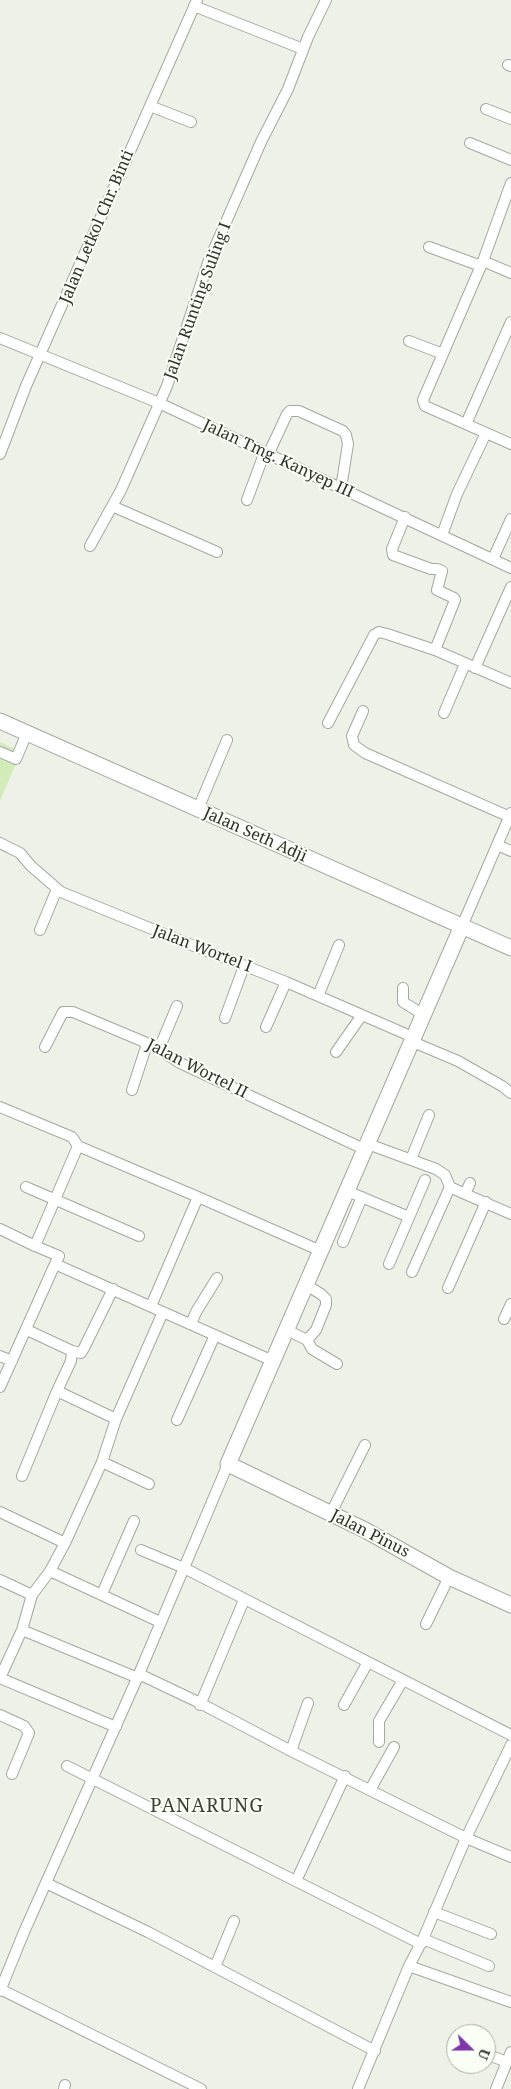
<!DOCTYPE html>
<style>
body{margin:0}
#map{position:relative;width:511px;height:2089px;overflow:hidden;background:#edf1e8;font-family:"Noto Serif",serif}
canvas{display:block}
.north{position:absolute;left:446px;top:2024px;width:50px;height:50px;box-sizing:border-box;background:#fafff6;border:1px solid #a9ada6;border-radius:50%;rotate:112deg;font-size:14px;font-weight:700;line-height:20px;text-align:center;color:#2f312d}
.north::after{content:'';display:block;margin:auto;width:18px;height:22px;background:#7c38ab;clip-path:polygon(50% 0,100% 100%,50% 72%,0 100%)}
</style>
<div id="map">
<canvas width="511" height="2089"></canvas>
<div class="north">U</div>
</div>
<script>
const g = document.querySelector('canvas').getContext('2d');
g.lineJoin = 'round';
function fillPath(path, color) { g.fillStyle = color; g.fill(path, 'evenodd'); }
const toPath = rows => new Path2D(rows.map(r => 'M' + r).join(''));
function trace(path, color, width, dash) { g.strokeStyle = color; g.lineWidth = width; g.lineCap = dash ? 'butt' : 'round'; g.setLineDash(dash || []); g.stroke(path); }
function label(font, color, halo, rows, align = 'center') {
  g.font = font + ' "Noto Serif",serif'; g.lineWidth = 4; g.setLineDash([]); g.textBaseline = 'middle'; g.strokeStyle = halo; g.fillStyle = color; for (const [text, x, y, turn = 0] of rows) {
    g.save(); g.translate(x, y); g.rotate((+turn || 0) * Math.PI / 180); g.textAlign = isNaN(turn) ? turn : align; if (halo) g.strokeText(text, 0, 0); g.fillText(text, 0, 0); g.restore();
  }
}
const green = toPath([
 [0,742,21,752,0,801]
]);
const street = toPath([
 [194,6,303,49],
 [508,65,511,66],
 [150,106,191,122],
 [486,109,511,119],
 [470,143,511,160],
 [429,247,481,266],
 [483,261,511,183],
 [511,273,483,261,423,400,425,406,511,444],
 [0,338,159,403,511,568],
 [409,341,443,354],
 [466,424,511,322],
 [0,454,26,386,197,0],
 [268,455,287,414,290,411,299,411,343,431,346,435,348,444,341,488],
 [247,500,264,454],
 [112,506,217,552],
 [405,517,392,549,393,555,431,569,437,569,442,571,437,590,454,598,455,600,435,650,511,683],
 [442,535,457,494,486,433],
 [90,546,121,490,167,386,208,263,261,142,288,89,308,37,326,0],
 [493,559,511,519],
 [475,668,511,587],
 [363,711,352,736,354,745,365,753,510,817],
 [444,713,465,664],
 [328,723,374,635,379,632,387,634,435,650],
 [0,752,16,759,24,740],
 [198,809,227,740],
 [0,843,20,853,31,866,61,892,184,942,286,982,415,1038],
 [497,845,511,851],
 [462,926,511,813],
 [40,930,57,889],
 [403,988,403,1002,424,1015],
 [318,996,339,945],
 [225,1018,244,966],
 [266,1027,286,982],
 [413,1042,458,1061,502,1086,511,1093],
 [45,1047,63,1012,73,1012,154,1046,180,1063,366,1150],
 [159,1049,177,1006],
 [336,1052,362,1015],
 [132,1090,147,1044],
 [0,1107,72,1137,78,1146],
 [368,1144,436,1169,445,1175,450,1187,465,1194],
 [411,1159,429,1115],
 [470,1183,465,1194,511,1214],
 [26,1187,139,1236],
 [347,1191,409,1217],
 [198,1197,321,1251],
 [0,1229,35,1246],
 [343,1242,362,1197],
 [389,1264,425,1180],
 [412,1272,450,1187],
 [306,1285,321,1294,326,1299,326,1305,316,1330,307,1340],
 [448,1288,486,1202],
 [151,1306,198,1197,78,1146,35,1246,59,1256,55,1264,273,1361],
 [504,1319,511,1304],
 [191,1324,196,1312,217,1278],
 [287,1330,307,1340,312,1349,337,1364],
 [72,1351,81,1353,84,1348,113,1289],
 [0,1356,12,1361],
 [0,1387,55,1264],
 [57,1391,116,1419],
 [177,1420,215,1335],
 [102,1462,65,1543,50,1571,160,1622],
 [22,1476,57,1391,71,1361,72,1351,27,1330],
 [149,1484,102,1462,116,1419,163,1312],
 [0,1512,65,1543],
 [331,1513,365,1445],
 [141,1550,184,1568,511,1735],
 [0,1580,32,1595],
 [102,1594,134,1521],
 [426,1624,449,1577],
 [22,1630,32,1595,50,1571],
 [139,1674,198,1702,291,1751,466,1838,511,1857],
 [200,1705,244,1600],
 [344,1705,368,1662],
 [0,1715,24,1726,29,1733,12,1774],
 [116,1727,0,1678,22,1630,138,1678],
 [379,1742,379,1721,403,1680],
 [291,1751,308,1703],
 [67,1766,421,1944],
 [370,1790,394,1747],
 [296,1881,345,1776],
 [46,1883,148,1932,375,2051],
 [434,1912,491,1934],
 [423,1939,489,1966],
 [409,1966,511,2002],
 [215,1967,234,1921],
 [0,1989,201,2089],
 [0,1991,24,1932,139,1674,228,1464],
 [486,2054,507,2062],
 [64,2089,65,2085],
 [358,2089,409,1966,423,1939,466,1838,511,1745],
 [496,2089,511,2052]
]);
const secondary = toPath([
 [0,721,511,948],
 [462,926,228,1464,365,1530,449,1577,511,1605]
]);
const streetNames = [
 ["Jalan Letkol Chr. Binti",97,227,-67],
 ["Jalan Runting Suling I",198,301,-70],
 ["Jalan Tmg. Kanyep III",278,459,25],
 ["Jalan Seth Adji",255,835,24],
 ["Jalan Wortel I",202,949,21],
 ["Jalan Wortel II",197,1069,27],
 ["Jalan Pinus",370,1534,27]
];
const quarterNames = [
 ["PANARUNG",207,1807]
];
fillPath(green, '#d3ebb9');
trace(street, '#a3a89f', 12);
trace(secondary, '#a3a89f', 17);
trace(street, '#fff', 10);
trace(secondary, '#fff', 15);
label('16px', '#2f312d', '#fafff6', streetNames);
g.letterSpacing = '1px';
label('19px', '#3f423b', '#fafff6', quarterNames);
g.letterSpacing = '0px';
</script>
